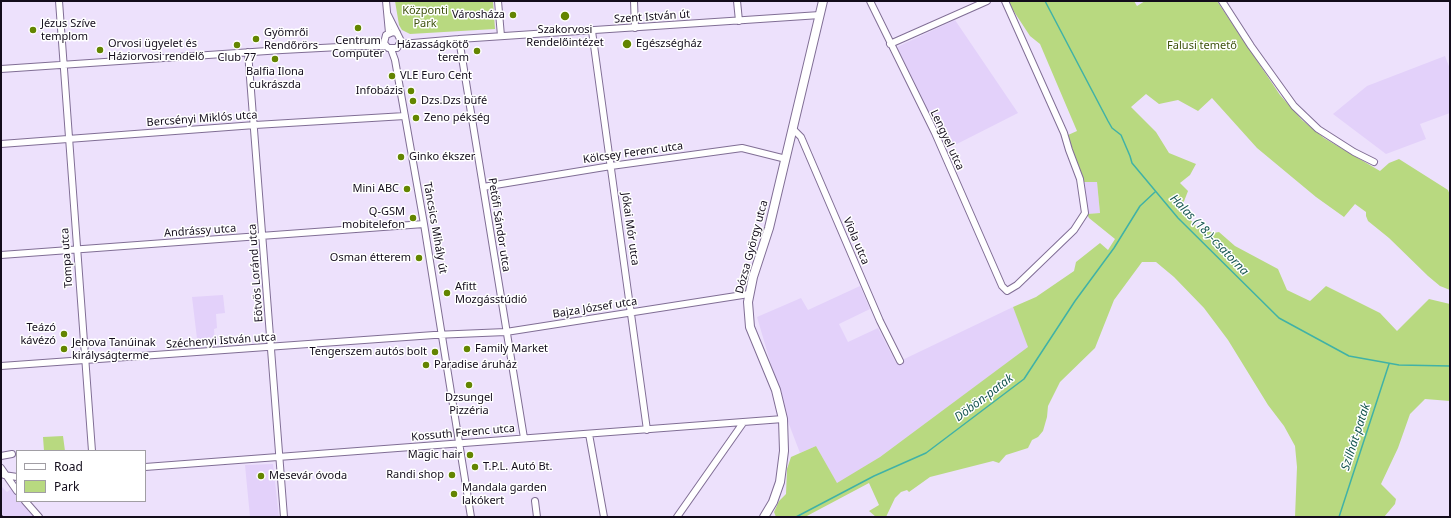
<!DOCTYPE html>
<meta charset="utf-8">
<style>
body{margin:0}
#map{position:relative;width:1451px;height:518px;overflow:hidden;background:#ede1fc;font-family:"Noto Sans",sans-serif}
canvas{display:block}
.frame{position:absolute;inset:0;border:2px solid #130c1b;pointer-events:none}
.legend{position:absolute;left:16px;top:450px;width:130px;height:52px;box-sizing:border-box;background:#fff;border:1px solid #a19ea4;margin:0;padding:5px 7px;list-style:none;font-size:12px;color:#130c1b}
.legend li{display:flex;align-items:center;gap:8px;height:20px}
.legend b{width:20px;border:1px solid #a19ea4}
</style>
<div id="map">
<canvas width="1451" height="518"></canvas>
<div class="frame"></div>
<ul class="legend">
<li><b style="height:5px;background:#fff"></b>Road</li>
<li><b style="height:11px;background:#b8d980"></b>Park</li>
</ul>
</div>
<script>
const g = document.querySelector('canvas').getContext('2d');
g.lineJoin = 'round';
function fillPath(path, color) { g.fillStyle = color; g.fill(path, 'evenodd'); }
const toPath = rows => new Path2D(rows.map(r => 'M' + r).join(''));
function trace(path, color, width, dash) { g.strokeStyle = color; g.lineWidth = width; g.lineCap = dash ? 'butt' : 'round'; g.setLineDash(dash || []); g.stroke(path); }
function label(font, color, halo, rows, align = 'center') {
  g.font = font + ' "Noto Sans",sans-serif'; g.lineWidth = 3; g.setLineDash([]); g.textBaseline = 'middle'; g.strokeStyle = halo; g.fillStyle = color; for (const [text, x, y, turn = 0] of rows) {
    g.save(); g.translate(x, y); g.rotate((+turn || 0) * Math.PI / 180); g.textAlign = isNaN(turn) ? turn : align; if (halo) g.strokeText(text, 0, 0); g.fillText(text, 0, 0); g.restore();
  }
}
const built = toPath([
 [955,20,1018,113,947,149,897,47],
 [1445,56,1450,69,1450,113,1420,124,1426,139,1386,154,1333,114,1367,86],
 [1082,182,1097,182,1100,213,1087,214],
 [860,286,870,309,839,324,848,342,878,328,896,363,1013,307,1029,347,880,457,837,484,816,446,800,453,787,419,757,317,801,298,808,310],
 [223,295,225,313,216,314,217,328,214,329,215,347,198,347,192,297],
 [273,464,279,517,250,517,245,465],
 [1,486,7,492,11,489,17,495,17,501,22,501,35,517,1,517]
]);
const green = toPath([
 [395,1,493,1,495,29,410,34,402,30,399,25],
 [1007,1,1134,1,1137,6,1145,1,1217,1,1280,95,1302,120,1324,138,1380,171,1389,163,1399,159,1448,190,1450,195,1450,290,1440,286,1428,276,1389,238,1368,221,1366,216,1366,212,1355,204,1344,217,1316,197,1257,148,1212,98,1198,111,1178,100,1159,104,1146,94,1131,107,1156,132,1169,153,1196,164,1190,175,1180,183,1188,191,1181,209,1195,225,1213,233,1219,232,1235,246,1278,269,1287,290,1310,301,1326,286,1380,313,1397,331,1429,299,1450,304,1450,401,1425,399,1410,414,1398,448,1381,484,1396,499,1395,504,1384,517,1295,517,1297,467,1295,446,1284,426,1268,405,1228,340,1204,308,1174,277,1156,262,1142,262,1114,300,1095,348,1060,382,1048,406,1047,417,1043,431,1038,437,1032,440,1028,448,1006,455,999,463,993,461,930,477,909,492,907,490,901,492,895,498,886,517,876,517,869,511,879,505,869,483,805,517,776,517,774,512,779,501,786,494,787,469,791,457,816,446,837,483,880,457,1028,347,1013,307,1036,297,1074,271,1076,262,1100,243,1108,250,1115,239,1089,218,1087,214,1100,213,1097,182,1082,182,1068,135,1077,131,1040,44,1030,36],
 [63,436,65,451,44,451,43,437]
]);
const stream = toPath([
 [1045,1,1108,121,1112,128,1121,135,1130,156,1132,163,1178,218,1279,318,1349,356,1399,365,1450,366],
 [796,517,874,476,926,453,1024,379,1075,301,1114,248,1140,206,1155,192],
 [1339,517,1389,364]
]);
const minor = toPath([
 [59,1,92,451],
 [386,1,389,33],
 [498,1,501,36],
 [634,1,635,28],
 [737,1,739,21],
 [870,1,935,133,1002,286,1007,291,1017,285,1074,230,1085,213,1080,179,1069,150,1064,133,1005,1],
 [1222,1,1251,46,1294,106,1318,129,1354,152,1374,162],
 [388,15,401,41,397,48,388,48,384,43,386,35,393,32,397,33],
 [592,31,647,430],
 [459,39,524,438],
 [401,44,459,39,820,15],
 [890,44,987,1],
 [391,49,395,60,424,224,471,517],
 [248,52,284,517],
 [1,69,282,50,359,46,386,46],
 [793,129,801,137,880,321,900,361],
 [1,144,255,125,405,116],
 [483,187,611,166,742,148,786,159],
 [1,255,424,224],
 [1,366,434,335,506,332,749,294],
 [589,434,604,517],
 [1,456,12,454],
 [145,467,783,419],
 [1,468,17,491],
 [4,475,17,477],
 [25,501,39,517],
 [535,501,537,517],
 [677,517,743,423]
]);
const major = toPath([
 [764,517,773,502,780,482,784,451,783,419,776,390,750,327,748,302,753,277,769,228,823,1]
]);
const rail = toPath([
 [1,516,2,517]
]);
const markers = [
 [513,15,4,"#638500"],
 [565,16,5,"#638500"],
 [358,28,4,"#638500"],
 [33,30,4,"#638500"],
 [256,39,4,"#638500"],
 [627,44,5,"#638500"],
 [237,45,4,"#638500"],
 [100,50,4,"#638500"],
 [477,51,4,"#638500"],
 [275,59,4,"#638500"],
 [392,76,4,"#638500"],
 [411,91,4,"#638500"],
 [413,101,4,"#638500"],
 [416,118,4,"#638500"],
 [401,157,4,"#638500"],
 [407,189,4,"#638500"],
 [413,218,4,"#638500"],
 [419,258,4,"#638500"],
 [447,293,4,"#638500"],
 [64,334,4,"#638500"],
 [64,349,4,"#638500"],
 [467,349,4,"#638500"],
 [435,352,4,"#638500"],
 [426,365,4,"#638500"],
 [469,385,4,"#638500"],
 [470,455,4,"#638500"],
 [475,467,4,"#638500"],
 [452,475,4,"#638500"],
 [261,476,4,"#638500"],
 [454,494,4,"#638500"]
];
const parkNames = [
 ["Központi",425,11],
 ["Park",425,24],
 ["Falusi temető",1202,46]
];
const poiNames = [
 ["Városháza",505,15,"right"],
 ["Jézus Szíve",41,24],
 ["templom",41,37],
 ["Szakorvosi",565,30,"center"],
 ["Rendelőintézet",565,43,"center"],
 ["Gyömrői",264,33],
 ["Rendőrörs",264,46],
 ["Centrum",358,41,"center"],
 ["Computer",358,54,"center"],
 ["Orvosi ügyelet és",108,44],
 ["Háziorvosi rendelő",108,57],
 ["Egészségház",636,44],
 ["Házasságkötő",469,45,"right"],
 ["terem",469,58,"right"],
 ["Club 77",237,58,"center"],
 ["Balfia Ilona",275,72,"center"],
 ["cukrászda",275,85,"center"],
 ["VLE Euro Cent",400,76],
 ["Infobázis",403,91,"right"],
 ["Dzs.Dzs büfé",421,101],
 ["Zeno pékség",424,118],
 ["Ginko ékszer",409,157],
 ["Mini ABC",399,189,"right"],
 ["Q-GSM",405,212,"right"],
 ["mobitelefon",405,225,"right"],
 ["Osman étterem",411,258,"right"],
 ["Afitt",455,287],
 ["Mozgásstúdió",455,300],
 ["Teázó",56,328,"right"],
 ["kávézó",56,341,"right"],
 ["Jehova Tanúinak",72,343],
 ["királyságterme",72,356],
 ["Family Market",475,349],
 ["Tengerszem autós bolt",427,352,"right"],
 ["Paradise áruház",434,365],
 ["Dzsungel",469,398,"center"],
 ["Pizzéria",469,411,"center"],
 ["Magic hair",462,455,"right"],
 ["T.P.L. Autó Bt.",483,467],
 ["Randi shop",444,475,"right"],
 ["Mesevár óvoda",269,476],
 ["Mandala garden",462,488],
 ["lakókert",462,501]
];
const streetNames = [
 ["Szent István út",652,17,-4],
 ["Bercsényi Miklós utca",202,119,-4],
 ["Lengyel utca",947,140,65],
 ["Kölcsey Ferenc utca",633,153,-8],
 ["Petőfi Sándor utca",499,225,81],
 ["Táncsics Mihály út",435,228,80],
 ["Jókai Mór utca",630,229,82],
 ["Andrássy utca",200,231,-4],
 ["Viola utca",856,241,67],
 ["Dózsa György utca",752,247,-75],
 ["Tompa utca",67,258,-94],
 ["Eötvös Loránd utca",256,273,-94],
 ["Bajza József utca",595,308,-9],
 ["Széchenyi István utca",221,341,-4],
 ["Kossuth Ferenc utca",463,433,-5]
];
const waterNames = [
 ["Halas (18.)-csatorna",1209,235,46],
 ["Döbön-patak",984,398,-37],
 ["Szilhát-patak",1356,437,-72]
];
fillPath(built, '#e3d1fa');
fillPath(green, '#b8d980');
trace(stream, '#40b2a6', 1.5);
trace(minor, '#806e95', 8);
trace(major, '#806e95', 10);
trace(minor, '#fff', 6);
trace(major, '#fff', 8);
trace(rail, '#423a4b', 3);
trace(rail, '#fff', 1.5, [4.5]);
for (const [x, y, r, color] of markers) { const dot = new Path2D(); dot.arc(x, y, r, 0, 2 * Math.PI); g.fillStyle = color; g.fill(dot); trace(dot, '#fff', 1.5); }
label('11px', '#3d520b', '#fff', parkNames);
label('11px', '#130c1b', '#fff', poiNames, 'left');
label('11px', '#130c1b', '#fff', streetNames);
label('italic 12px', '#165650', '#fff', waterNames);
</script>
